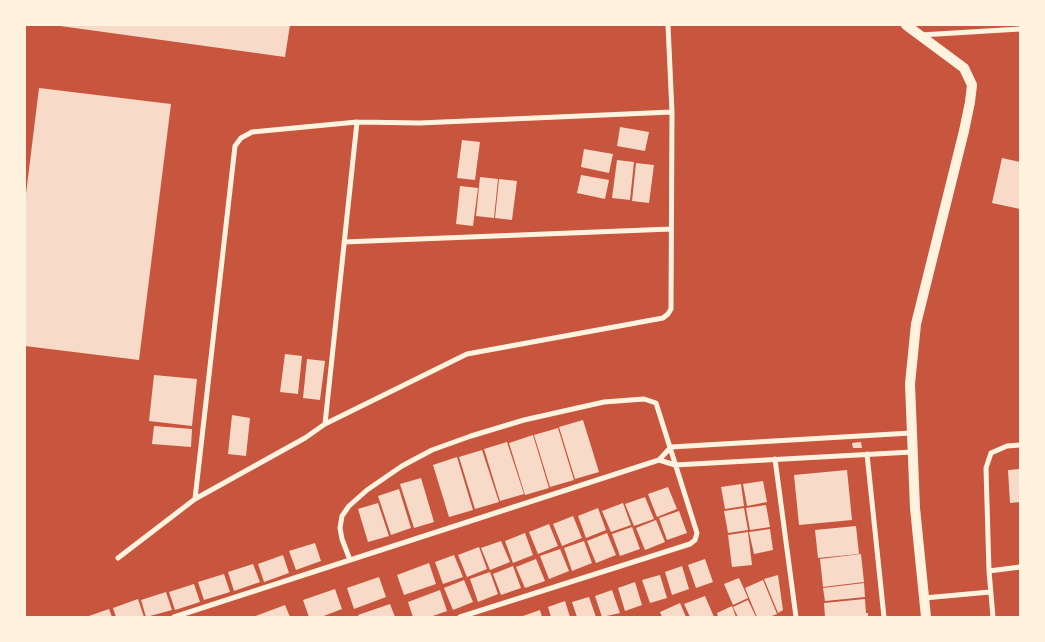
<!DOCTYPE html>
<style>
body{margin:0}
#map{position:relative;width:1045px;height:642px;overflow:hidden;background:#c8553d;font-family:Arial,sans-serif}
canvas{display:block}
.frame{position:absolute;inset:0;border:26px solid #fff3e0;pointer-events:none}
</style>
<div id="map">
<canvas width="1045" height="642"></canvas>
<div class="frame"></div>
</div>
<script>
const g = document.querySelector('canvas').getContext('2d');
g.lineJoin = 'round';
function fillPath(path, color) { g.fillStyle = color; g.fill(path, 'evenodd'); }
const toPath = rows => new Path2D(rows.map(r => 'M' + r).join(''));
function trace(path, color, width, dash) { g.strokeStyle = color; g.lineWidth = width; g.lineCap = dash ? 'butt' : 'round'; g.setLineDash(dash || []); g.stroke(path); }
const building = toPath([
 [53,25,290,25,285,57],
 [39,88,171,104,139,360,25,346,25,202],
 [620,127,649,132,645,151,617,146],
 [462,140,480,142,475,180,457,178],
 [584,149,613,154,609,173,581,167],
 [1002,158,1020,162,1020,209,992,203],
 [617,160,634,162,630,200,612,198],
 [636,163,654,165,649,203,632,201],
 [581,175,609,180,605,199,577,193],
 [480,177,498,179,494,218,476,216],
 [499,179,517,181,512,220,495,218],
 [460,186,478,188,473,226,456,224],
 [285,354,302,356,298,394,280,392],
 [307,359,325,361,320,400,303,398],
 [154,375,197,379,192,426,149,421],
 [232,415,250,418,246,456,228,454],
 [583,420,599,472,575,479,559,427],
 [154,426,192,429,191,447,152,444],
 [558,428,574,480,550,487,534,435],
 [533,435,549,488,525,495,509,443],
 [507,442,524,494,500,501,484,449],
 [861,442,862,448,853,448,852,443],
 [482,450,499,502,475,509,459,457],
 [457,457,473,510,449,517,433,465],
 [1020,469,1020,502,1010,503,1008,470],
 [847,470,852,520,799,525,794,475],
 [421,478,434,522,414,528,400,484],
 [763,481,767,502,747,506,743,484],
 [741,484,744,506,725,509,721,487],
 [668,487,677,509,657,517,648,494],
 [399,489,411,528,391,535,378,496],
 [645,497,654,519,634,526,625,504],
 [378,503,389,536,368,542,358,509],
 [623,503,631,525,611,532,602,511],
 [766,505,770,527,750,530,746,508],
 [598,508,606,530,586,538,578,516],
 [744,508,748,530,728,533,724,511],
 [679,511,687,533,667,540,659,518],
 [573,516,582,538,562,546,553,524],
 [656,520,665,542,645,550,636,528],
 [549,524,558,546,538,554,529,532],
 [856,526,859,554,818,558,815,530],
 [632,527,640,549,620,556,612,534],
 [770,529,773,550,754,554,749,532],
 [748,532,752,565,732,567,728,535],
 [525,533,533,555,513,563,505,541],
 [607,533,616,555,596,563,587,541],
 [501,541,510,562,490,570,481,548],
 [584,541,592,563,572,571,564,548],
 [315,543,321,561,296,570,289,551],
 [479,547,487,569,467,577,458,555],
 [560,549,569,571,549,579,540,556],
 [861,554,864,582,823,587,820,559],
 [283,555,289,573,264,582,258,564],
 [454,555,463,577,443,584,435,562],
 [536,559,545,581,525,588,516,567],
 [705,559,713,582,696,588,688,565],
 [429,563,436,584,404,595,397,575],
 [253,564,260,582,234,591,228,572],
 [513,566,521,588,501,595,493,574],
 [682,566,689,589,672,595,665,572],
 [490,572,498,594,478,602,470,579],
 [224,574,230,592,204,600,198,582],
 [660,575,667,598,650,603,642,580],
 [778,575,783,610,778,613,764,579],
 [379,577,386,597,354,609,347,588],
 [739,578,748,598,733,605,724,584],
 [464,580,473,602,453,610,444,588],
 [763,580,777,614,769,617,757,617,745,588],
 [635,582,642,605,625,611,618,588],
 [864,583,865,597,825,601,823,588],
 [194,584,200,602,175,610,169,592],
 [335,589,342,609,321,617,309,617,303,600],
 [440,590,447,611,430,617,413,617,408,602],
 [612,590,620,613,602,617,595,596],
 [166,592,172,610,146,617,141,600],
 [705,596,714,617,690,617,684,604],
 [589,597,596,617,577,617,572,602],
 [138,599,144,617,116,617,113,608],
 [865,599,866,613,868,613,868,617,825,617,824,603],
 [748,600,756,617,738,617,733,607],
 [565,601,570,617,551,617,548,607],
 [680,603,686,617,662,617,660,612],
 [390,604,395,617,359,617,358,615],
 [285,605,290,617,253,617],
 [732,606,736,617,718,617,717,613],
 [109,609,112,617,86,617],
 [540,610,542,617,520,617]
]);
const minor = toPath([
 [921,35,1020,29],
 [344,242,671,229],
 [325,424,357,122],
 [867,454,884,617],
 [775,459,796,617],
 [659,460,675,465,912,452],
 [195,499,235,146,241,138,252,132,357,122,420,123,672,112],
 [118,558,195,499,305,438,325,424,467,354,663,318,668,314,671,309,672,112,668,25],
 [350,560,342,539,340,528,342,516,349,506,367,490,402,466,432,450,471,436,524,420,604,402,644,399,656,403,697,533,695,540,690,544,460,617],
 [989,571,1020,567],
 [924,598,990,592],
 [174,617,659,460,671,447,911,433],
 [993,617,989,571,986,468,991,453,1007,446,1020,445]
]);
const secondary = toPath([
 [906,25,964,68,972,85,970,102,964,131,916,324,910,384,915,508,926,617]
]);
fillPath(building, '#f7dbc8');
trace(minor, '#fff3e0', 5);
trace(secondary, '#fff3e0', 10);
</script>
